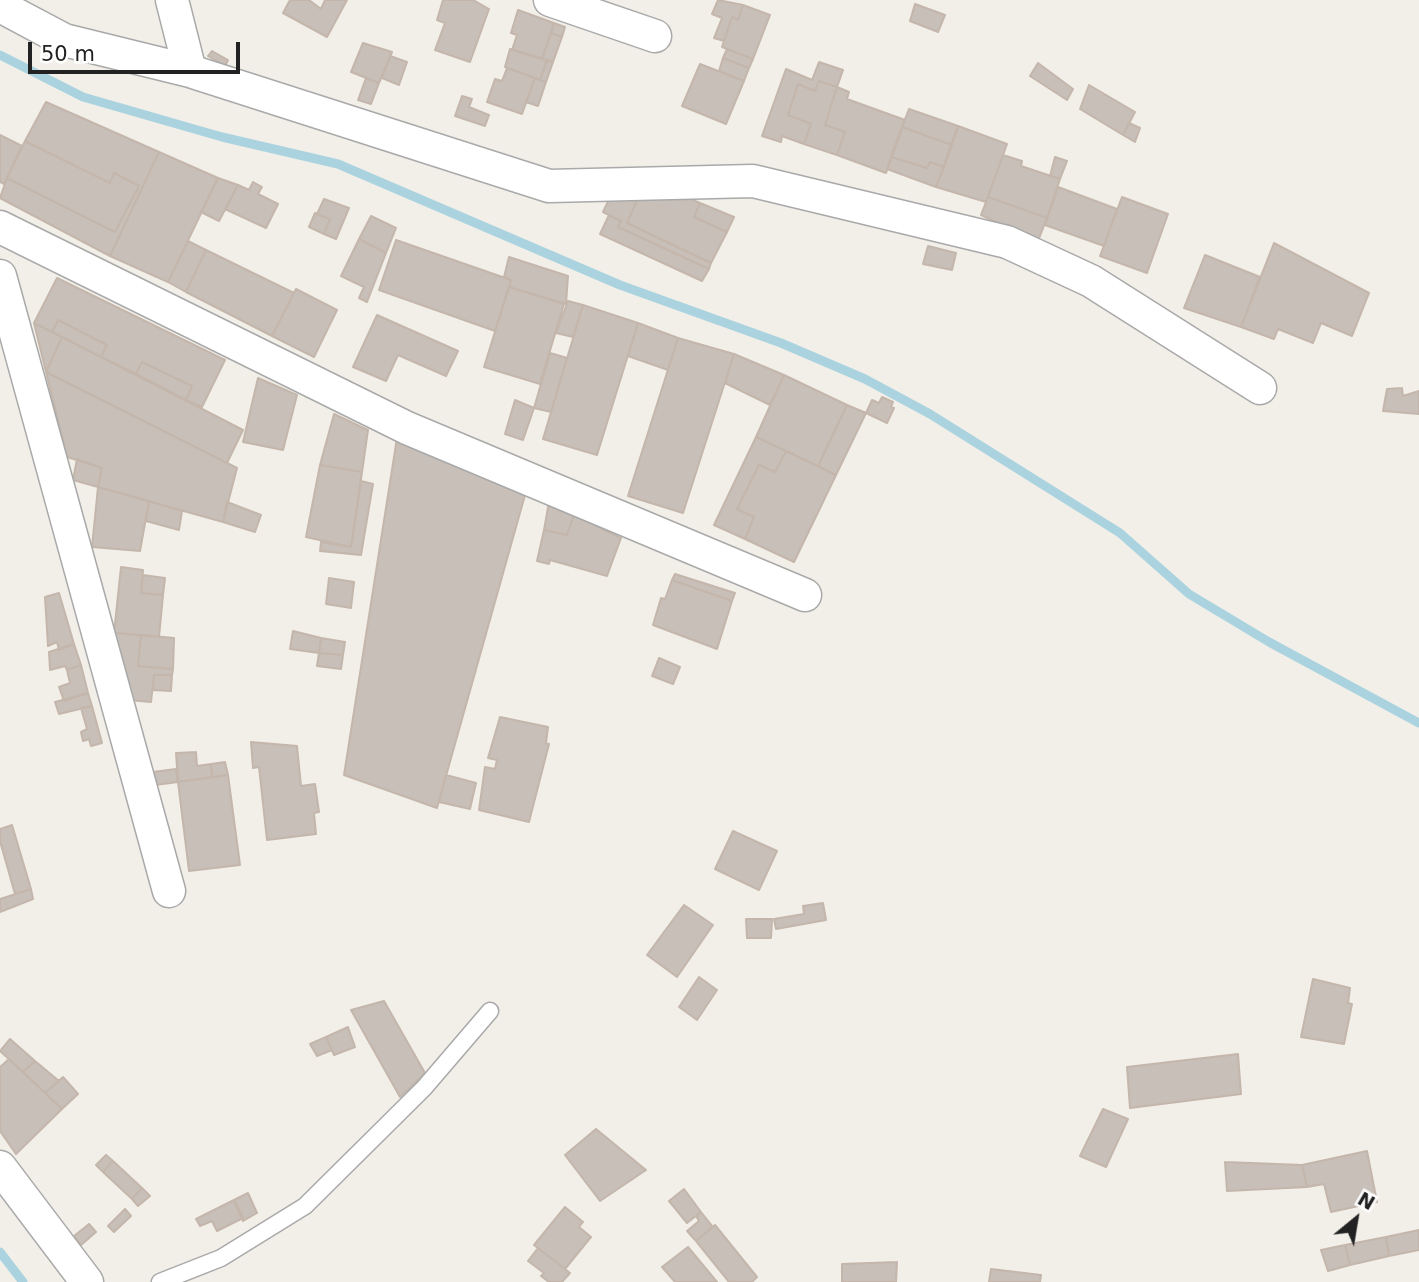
<!DOCTYPE html>
<style>
body{margin:0}
#map{position:relative;width:1419px;height:1282px;overflow:hidden;background:#f2efe9;font-family:"DejaVu Sans",sans-serif}
canvas{display:block}
.north{position:absolute;left:1321px;top:1184px;width:70px;height:70px;-webkit-text-stroke:5px #fff;paint-order:stroke;rotate:30deg;font-size:19px;font-weight:700;line-height:28px;text-align:center;color:#222}
.north::after{content:'';display:block;margin:auto;width:24px;height:32px;background:#222;clip-path:polygon(50% 0,100% 100%,50% 72%,0 100%)}
.scale{position:absolute;left:28px;top:42px;width:212px;height:32px;box-sizing:border-box;border:4px solid #222;border-top:0;padding-left:9px;font-size:21px;line-height:24px;white-space:nowrap;color:#222;-webkit-text-stroke:5px #fff;paint-order:stroke}
</style>
<div id="map">
<canvas width="1419" height="1282"></canvas>
<div class="north">N</div>
<div class="scale">50 m</div>
</div>
<script>
const g = document.querySelector('canvas').getContext('2d');
g.lineJoin = 'round';
const toPath = rows => new Path2D(rows.map(r => 'M' + r).join(''));
function trace(path, color, width, dash) { g.strokeStyle = color; g.lineWidth = width; g.lineCap = dash ? 'butt' : 'round'; g.setLineDash(dash || []); g.stroke(path); }
function fillPath(path, color) { g.fillStyle = color; g.fill(path, 'evenodd'); }
const stream = toPath([
 [0,55,83,97,222,137,338,164,620,285,781,343,865,379,930,414,1120,533,1189,594,1269,642,1419,723],
 [0,1252,23,1282]
]);
const building = toPath([
 [290,0,309,0,321,9,325,0,347,0,327,37,283,13,290,0],
 [443,0,473,0,489,9,470,62,435,50,445,23,437,20,443,0],
 [718,0,743,5,738,20,732,17,724,41,714,38,722,18,712,14,718,0],
 [915,4,945,15,938,32,910,21,915,4],
 [743,5,770,15,753,59,722,47,732,17,738,20,743,5],
 [518,10,554,23,542,59,512,50,517,35,511,33,518,10],
 [554,23,565,27,562,37,551,33,554,23],
 [551,33,562,37,553,62,542,59,551,33],
 [363,43,392,52,379,83,351,72,363,43],
 [510,49,547,60,540,80,505,67,510,49],
 [727,49,753,59,749,68,723,58,727,49],
 [212,51,228,60,225,66,208,56,212,51],
 [390,56,407,62,399,85,382,78,390,56],
 [723,58,749,68,744,81,719,71,723,58],
 [547,60,553,62,546,82,540,80,547,60],
 [819,62,843,70,837,87,819,81,815,91,798,84,788,115,811,124,804,144,782,136,781,142,762,136,786,69,812,80,819,62],
 [1038,63,1073,89,1067,100,1030,76,1038,63],
 [700,64,744,81,726,124,682,106,700,64],
 [507,68,535,78,522,114,487,102,495,79,502,81,507,68],
 [366,78,379,83,371,104,358,100,366,78],
 [535,78,546,82,538,106,526,102,535,78],
 [819,81,837,87,825,125,845,132,837,155,804,144,811,124,788,115,798,84,815,91,819,81],
 [1089,85,1135,112,1123,135,1080,109,1089,85],
 [837,87,849,92,847,99,905,120,886,173,837,155,845,132,825,125,837,87],
 [462,96,472,99,469,107,489,115,485,126,455,116,462,96],
 [46,102,159,152,110,256,0,198,7,178,115,232,139,186,114,173,110,183,25,141,46,102],
 [909,109,958,126,952,145,902,127,909,109],
 [1129,123,1140,128,1135,142,1123,135,1129,123],
 [958,126,1007,144,986,202,936,187,958,126],
 [902,127,952,145,944,167,930,162,927,168,891,157,902,127],
 [0,135,22,146,4,184,0,182,0,135],
 [25,141,110,183,114,173,139,186,115,232,7,178,25,141],
 [159,152,218,178,168,282,110,256,159,152],
 [1003,155,1022,161,1021,166,1060,179,1047,218,988,197,1003,155],
 [891,157,927,168,930,162,944,167,936,187,887,169,891,157],
 [1055,157,1067,161,1060,179,1050,176,1055,157],
 [218,178,238,185,219,221,201,212,218,178],
 [253,182,262,187,258,194,278,204,266,228,225,209,238,185,249,190,253,182],
 [1058,187,1117,209,1104,246,1045,225,1058,187],
 [611,195,639,196,627,223,711,263,709,269,618,227,621,221,603,212,611,195],
 [639,196,686,197,700,203,694,217,727,232,711,263,627,223,639,196],
 [988,197,1047,218,1038,241,981,215,988,197],
 [1122,197,1168,214,1147,273,1100,256,1122,197],
 [324,199,349,208,336,239,324,234,330,219,317,214,324,199],
 [700,203,734,217,727,232,694,217,700,203],
 [315,213,330,219,324,234,309,227,315,213],
 [609,215,621,221,618,227,709,269,702,281,600,234,609,215],
 [371,216,396,228,386,253,359,239,371,216],
 [359,239,386,253,367,302,359,298,364,287,341,276,359,239],
 [396,240,511,280,495,331,379,290,396,240],
 [188,241,206,250,186,292,168,282,188,241],
 [1274,243,1369,293,1352,336,1321,323,1313,343,1278,329,1274,339,1241,327,1274,243],
 [928,246,956,253,952,270,923,264,928,246],
 [206,250,294,293,272,336,186,292,206,250],
 [1205,255,1260,277,1241,327,1184,308,1205,255],
 [509,257,568,276,566,304,509,287,511,280,504,277,509,257],
 [57,278,225,360,202,407,186,400,192,386,142,362,136,374,101,357,107,345,58,320,52,332,34,323,57,278],
 [509,287,564,304,540,384,484,367,509,287],
 [296,289,337,310,314,357,272,336,296,289],
 [568,301,583,305,573,337,556,333,568,301],
 [583,305,638,323,597,455,543,439,583,305],
 [377,315,458,351,446,376,398,355,386,381,353,367,377,315],
 [58,320,107,345,101,357,52,332,58,320],
 [34,323,62,337,46,372,34,323],
 [638,323,678,338,668,370,628,356,638,323],
 [62,337,243,430,227,463,46,372,62,337],
 [678,338,734,354,683,513,628,496,678,338],
 [550,353,567,358,551,412,534,408,550,353],
 [734,354,784,375,770,405,725,383,734,354],
 [142,362,192,386,186,400,136,374,142,362],
 [46,372,237,468,223,522,98,487,102,468,67,457,46,372],
 [784,375,847,405,818,466,756,437,784,375],
 [258,378,297,395,283,450,243,442,258,378],
 [1402,388,1403,396,1419,391,1419,414,1383,411,1387,389,1402,388],
 [882,397,893,402,891,407,894,408,887,423,866,413,872,400,879,403,882,397],
 [515,400,534,408,523,440,505,434,515,400],
 [847,405,866,413,836,475,818,466,847,405],
 [334,414,368,430,362,472,320,465,334,414],
 [756,437,786,451,775,472,759,465,737,509,754,517,745,539,714,525,756,437],
 [397,438,527,488,437,808,344,775,397,438],
 [786,451,836,475,794,562,745,539,754,517,737,509,759,465,775,472,786,451],
 [77,459,102,468,98,487,73,480,77,459],
 [320,465,362,472,351,547,306,537,320,465],
 [361,481,373,484,361,555,320,551,321,542,351,547,361,481],
 [98,487,149,501,140,551,92,547,98,487],
 [149,501,182,511,179,530,146,521,149,501],
 [227,502,261,515,255,532,223,522,227,502],
 [549,502,574,515,567,535,544,530,549,502],
 [574,515,621,538,607,576,550,560,549,564,537,561,544,530,567,535,574,515],
 [121,567,143,570,141,593,163,595,159,637,114,633,121,567],
 [675,574,735,593,732,601,672,580,675,574],
 [143,575,165,578,163,595,141,593,143,575],
 [329,578,354,582,351,608,326,604,329,578],
 [672,580,732,601,717,649,653,625,661,598,665,599,672,580],
 [59,593,74,644,59,650,57,642,48,646,45,597,59,593],
 [293,631,321,638,319,653,290,649,293,631],
 [114,633,141,635,138,666,173,669,172,675,154,675,151,702,128,700,114,633],
 [141,635,174,638,173,669,138,666,141,635],
 [321,638,345,642,343,655,319,653,321,638],
 [74,644,81,665,67,670,65,666,50,670,49,652,74,644],
 [319,653,343,655,341,669,317,666,319,653],
 [659,658,680,667,673,684,652,676,659,658],
 [81,665,88,693,64,701,59,687,70,683,67,670,81,665],
 [154,675,172,675,171,691,153,690,154,675],
 [88,693,92,706,59,714,55,702,88,693],
 [92,706,102,743,91,746,89,739,83,741,81,732,87,729,81,708,92,706],
 [500,717,548,727,546,743,549,744,529,822,479,810,485,767,495,769,497,760,488,758,500,717],
 [251,742,297,746,301,786,315,784,319,812,314,813,316,834,267,840,259,767,253,768,251,742],
 [196,752,197,766,211,764,212,777,178,782,176,753,196,752],
 [225,762,228,775,212,777,211,764,225,762],
 [176,769,178,782,155,785,153,772,176,769],
 [228,775,240,865,189,871,178,782,228,775],
 [446,775,476,783,470,809,439,802,446,775],
 [12,825,31,889,15,894,0,841,0,829,12,825],
 [733,831,777,851,759,890,715,869,733,831],
 [31,889,33,899,0,912,0,899,31,889],
 [823,903,826,920,776,929,774,919,804,914,803,906,823,903],
 [684,905,713,925,677,977,647,955,684,905],
 [746,919,772,919,771,938,747,938,746,919],
 [699,977,717,990,697,1020,679,1007,699,977],
 [1313,979,1350,988,1348,1003,1352,1004,1344,1044,1301,1037,1313,979],
 [384,1001,425,1073,400,1097,351,1010,384,1001],
 [348,1027,355,1047,334,1055,326,1037,348,1027],
 [326,1037,332,1050,317,1056,310,1044,326,1037],
 [10,1039,35,1061,23,1072,0,1051,10,1039],
 [1238,1054,1241,1094,1130,1108,1127,1067,1238,1054],
 [9,1059,62,1109,16,1154,0,1131,0,1067,9,1059],
 [35,1061,59,1081,45,1093,23,1072,35,1061],
 [63,1077,78,1094,62,1109,45,1093,63,1077],
 [1103,1109,1128,1119,1106,1167,1080,1156,1103,1109],
 [596,1129,646,1170,600,1201,565,1155,596,1129],
 [1367,1151,1377,1202,1331,1212,1324,1184,1307,1187,1302,1165,1367,1151],
 [106,1155,113,1161,103,1172,96,1165,106,1155],
 [113,1161,142,1188,132,1199,103,1172,113,1161],
 [1225,1162,1302,1165,1307,1187,1227,1191,1225,1162],
 [142,1188,150,1196,138,1206,132,1199,142,1188],
 [684,1189,701,1212,687,1223,669,1201,684,1189],
 [248,1193,257,1213,243,1221,234,1200,248,1193],
 [234,1200,243,1218,217,1231,212,1221,200,1226,196,1219,234,1200],
 [565,1207,583,1222,579,1227,591,1237,565,1269,534,1245,565,1207],
 [125,1209,131,1216,114,1232,108,1226,125,1209],
 [701,1212,713,1227,696,1241,687,1231,699,1221,696,1216,701,1212],
 [89,1224,96,1232,81,1245,74,1236,89,1224],
 [715,1225,757,1277,752,1282,729,1282,696,1241,715,1225],
 [1419,1230,1419,1250,1389,1256,1386,1237,1419,1230],
 [1386,1237,1389,1256,1350,1265,1345,1245,1386,1237],
 [1345,1245,1350,1265,1328,1271,1321,1250,1345,1245],
 [688,1247,717,1282,675,1282,662,1267,688,1247],
 [538,1248,570,1273,562,1282,549,1282,541,1276,544,1273,528,1261,538,1248],
 [897,1262,896,1282,842,1282,842,1264,897,1262],
 [991,1269,1041,1275,1040,1282,989,1282,991,1269]
]);
const service = toPath([
 [160,1282,221,1258,305,1206,424,1088,490,1011]
]);
const minor = toPath([
 [172,0,190,71],
 [550,0,655,36],
 [0,6,64,40,190,71,549,186,753,181,1007,242,1091,281,1260,388],
 [0,227,407,428,805,595],
 [0,276,169,891],
 [0,1167,87,1282]
]);
trace(stream, '#aad3df', 9);
fillPath(building, '#c7bfb8');
trace(building, '#c4b6ab', 2);
trace(service, '#a9a9a9', 19);
trace(minor, '#a9a9a9', 35);
trace(service, '#fff', 16);
trace(minor, '#fff', 32);
</script>
